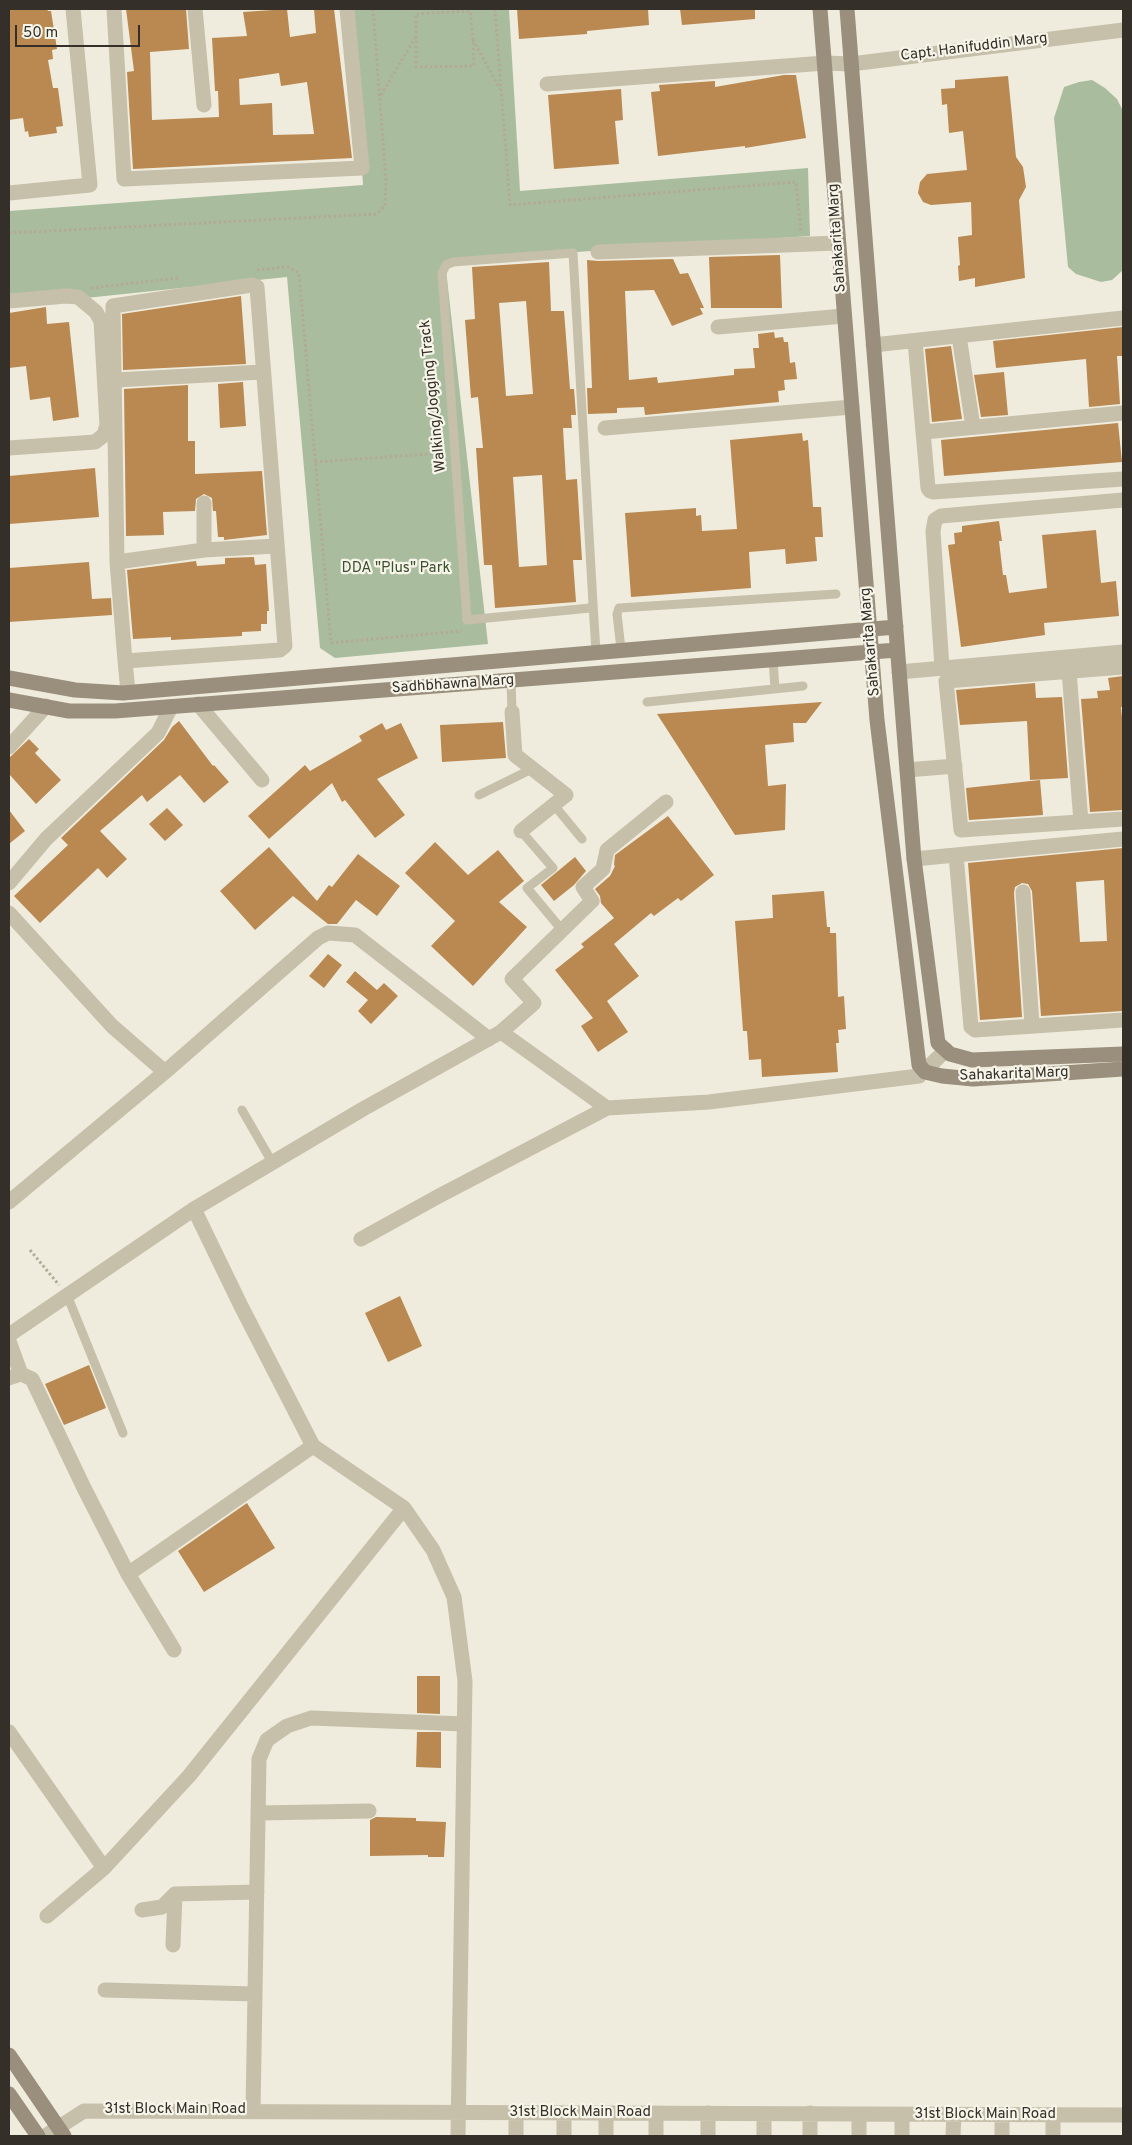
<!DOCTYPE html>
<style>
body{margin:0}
#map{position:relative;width:1132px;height:2145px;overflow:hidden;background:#efecdd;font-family:Overpass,sans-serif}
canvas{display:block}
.frame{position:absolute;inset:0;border:10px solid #343029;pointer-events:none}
.scale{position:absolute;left:15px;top:25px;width:125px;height:22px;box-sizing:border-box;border:2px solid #343029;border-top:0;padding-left:6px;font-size:15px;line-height:18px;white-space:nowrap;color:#343029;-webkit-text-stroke:4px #f7f5e9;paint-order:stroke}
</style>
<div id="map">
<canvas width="1132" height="2145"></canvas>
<div class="frame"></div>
<div class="scale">50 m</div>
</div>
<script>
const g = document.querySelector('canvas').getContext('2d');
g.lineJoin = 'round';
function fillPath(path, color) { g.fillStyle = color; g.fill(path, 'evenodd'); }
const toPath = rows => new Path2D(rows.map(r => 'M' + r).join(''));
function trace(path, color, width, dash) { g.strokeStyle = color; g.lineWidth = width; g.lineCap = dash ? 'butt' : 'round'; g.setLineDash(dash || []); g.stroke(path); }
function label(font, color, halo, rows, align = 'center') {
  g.font = font + ' Overpass,sans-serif'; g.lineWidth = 4.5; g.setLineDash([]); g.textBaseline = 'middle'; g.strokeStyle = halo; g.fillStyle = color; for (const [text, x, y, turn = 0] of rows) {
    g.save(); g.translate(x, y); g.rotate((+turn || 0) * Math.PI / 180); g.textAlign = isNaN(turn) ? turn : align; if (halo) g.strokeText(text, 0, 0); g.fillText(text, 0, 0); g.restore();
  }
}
const green = toPath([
 [352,9,509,9,520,191,808,168,810,236,445,261,488,644,335,658,320,648,287,277,9,306,9,211,363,185],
 [1092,80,1105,88,1117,99,1123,111,1123,270,1112,280,1101,282,1076,274,1068,267,1054,118,1064,87,1079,82]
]);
const building = toPath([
 [9,9,47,9,48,11,51,11,57,49,52,50,53,59,48,60,53,88,58,88,63,126,56,127,57,133,29,137,28,131,25,132,23,118,9,120],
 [126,9,186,9,189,49,150,52,152,120,219,117,218,91,215,91,212,38,247,36,243,12,287,9,290,37,316,33,314,9,334,9,352,158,133,169,127,72,134,71],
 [279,73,281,86,307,82,314,134,273,135,272,103,240,105,239,79],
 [517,9,648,9,649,25,587,31,587,34,519,39],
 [680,9,755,9,755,19,682,25],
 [784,75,796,75,806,138,745,148,745,146,658,156,651,92,660,91,659,85,715,81,715,87],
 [1008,76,1016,157,1023,167,1026,187,1019,200,1025,278,975,287,975,278,959,281,958,266,960,265,958,237,972,235,971,202,931,205,923,202,918,193,920,182,927,174,967,170,963,131,949,133,947,104,942,105,941,89,955,88,955,80],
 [621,89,623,120,615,121,619,164,554,169,548,95],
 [780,255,782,308,711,308,709,257],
 [673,259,680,274,688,273,704,308,700,308,703,314,672,326,654,290,625,291,629,380,657,377,658,383,734,375,734,369,755,368,753,348,759,348,758,334,774,332,775,338,783,337,784,342,788,342,790,363,795,362,797,379,784,380,785,390,778,391,779,402,645,415,644,407,617,408,617,413,588,414,587,388,592,388,587,260,598,261],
 [549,262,551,311,564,311,570,389,574,389,576,415,571,415,572,428,563,428,566,480,577,479,582,560,573,560,576,602,495,608,492,565,484,565,476,448,483,448,478,397,471,398,465,320,475,319,472,267],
 [526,301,533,394,506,396,499,303],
 [542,475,547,565,519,567,513,477],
 [241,296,246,364,123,370,122,314],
 [46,307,47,324,69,322,79,417,53,421,50,397,30,400,26,366,9,368,9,313],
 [1123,327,1123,356,1117,356,1120,404,1089,407,1086,359,996,368,993,341],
 [951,346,962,419,932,422,925,349],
 [1004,372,1008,415,981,417,974,375],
 [243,382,246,426,220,428,218,384],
 [188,385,188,441,195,441,195,474,262,471,267,535,224,540,224,537,218,537,216,511,213,511,212,498,204,494,196,499,195,511,163,512,164,535,126,536,124,389],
 [1118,423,1122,462,944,476,941,440],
 [802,433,803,441,808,440,813,507,821,507,823,537,815,537,817,561,786,564,785,549,749,552,751,588,631,597,625,513,696,508,696,516,701,515,702,531,737,529,730,440],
 [95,468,99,517,9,524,9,476],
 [999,521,1002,541,999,541,1003,575,1006,575,1009,593,1047,588,1042,535,1096,530,1101,583,1116,581,1119,616,1044,623,1045,635,961,647,948,545,955,544,954,533,962,532,962,526],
 [254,557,255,565,266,564,269,611,267,611,267,624,261,624,261,631,242,632,242,636,171,640,171,637,133,639,127,570,196,561,197,566,225,564,225,558],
 [89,562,92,599,111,598,112,615,9,622,9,568],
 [1123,676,1123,707,1121,707,1123,728,1123,810,1090,812,1081,699,1098,698,1097,691,1110,690,1108,678],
 [1035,683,1036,698,1062,697,1068,778,1030,780,1027,721,960,725,956,690],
 [822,702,806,723,793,723,794,742,765,745,768,786,786,784,785,830,735,835,657,714],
 [179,721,213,766,214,765,229,782,204,803,180,775,147,802,142,795,100,831,127,859,107,878,98,868,40,923,14,896,68,845,61,838,164,740,172,727],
 [503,722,506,758,442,762,440,725],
 [382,723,386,730,401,723,418,758,377,779,405,815,375,838,345,800,342,802,332,783,269,839,248,816,305,765,310,771,362,741,359,736],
 [29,739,39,749,35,753,61,780,36,804,9,774,9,758],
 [1040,780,1043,815,969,820,966,788],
 [167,808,183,825,165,841,149,824],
 [9,810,25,831,9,844],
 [668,816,714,875,681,901,678,898,654,916,651,913,614,944,639,976,607,1001,628,1032,598,1052,581,1026,593,1018,555,970,584,947,581,944,614,918,601,903,600,896,595,889,610,876,615,866,614,865,615,855],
 [435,842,468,875,498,850,524,881,499,902,527,927,473,986,431,946,455,921,405,873],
 [269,847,317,901,329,885,332,887,358,854,400,886,377,916,356,900,337,924,328,924,293,896,255,930,220,891],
 [1123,848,1123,1011,1041,1016,1032,891,1028,884,1022,883,1015,887,1014,893,1022,1017,980,1020,968,863],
 [1104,880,1107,941,1080,942,1076,882],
 [575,857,586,871,574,885,554,901,541,885],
 [824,891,827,927,830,927,830,933,836,933,838,997,844,996,846,1029,838,1030,839,1043,836,1043,838,1072,762,1077,761,1059,749,1060,747,1031,743,1031,735,921,773,918,772,895],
 [328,954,342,965,324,988,309,976],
 [355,971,377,990,384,983,398,996,371,1024,358,1011,368,1000,346,982],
 [400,1296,422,1346,388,1362,365,1313],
 [89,1365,106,1408,64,1425,45,1384],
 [247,1503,275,1548,204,1592,178,1551],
 [417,1676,440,1676,440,1714,417,1713],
 [417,1732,441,1732,441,1768,416,1767],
 [376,1817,416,1818,416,1821,446,1822,444,1857,428,1857,428,1855,370,1856,370,1820]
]);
const path = toPath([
 [495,9,510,205,796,182,801,231],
 [473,40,470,11,416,14,416,67,474,66,473,40,500,89],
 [381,95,415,38],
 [9,233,376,214,385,206,386,182,373,9],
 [257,270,288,267,299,273,331,643,461,631],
 [91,288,179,278],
 [315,462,444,453],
 [30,1250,59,1285]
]);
const lane = toPath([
 [573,253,593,604,590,608,467,620,442,273,446,265,453,262,573,253],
 [593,604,596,652],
 [621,649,617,614,619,608,836,594],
 [773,660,775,689],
 [511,680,512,712],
 [647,702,803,686],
 [479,795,532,769],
 [554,805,582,839],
 [521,831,553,868,527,888,562,930],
 [242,1110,272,1162],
 [67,1295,123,1433]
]);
const street = toPath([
 [114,9,124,179,362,168,347,9],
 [195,9,204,105],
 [547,84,825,63,851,64,1123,30],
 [9,193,90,185,73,9],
 [598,252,838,243],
 [9,301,66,296,78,297,96,312,101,321,107,425,104,435,95,442,9,448],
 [718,327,844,316],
 [959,336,973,427],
 [915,341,928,488,930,491,933,492,1123,479],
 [873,345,1123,318],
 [116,380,262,372],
 [605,428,852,407],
 [924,432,1123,413],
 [204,503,204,550],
 [117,562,204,550,276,546],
 [125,661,280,650,285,646,257,287,252,285,113,306,117,562,125,661,128,692],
 [1123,667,946,681,961,830,1123,819],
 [942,668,933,531,935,520,941,516,1123,500],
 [1069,671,1081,822],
 [899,672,1123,652],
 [198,704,262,780],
 [512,712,515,755,566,795,521,831],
 [9,747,46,706],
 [907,770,955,766],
 [956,855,971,1027,975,1030,1123,1020],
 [914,859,1123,839],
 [9,883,46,839,158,733,171,707],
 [1023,892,1032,1025],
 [9,913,112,1026,165,1072],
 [501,1032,534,1003,512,979,592,901,583,887,603,869,607,850,666,802],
 [9,1202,165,1072,318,938,328,933,355,935,489,1039],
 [194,1209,241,1306,313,1446,404,1508,433,1550,454,1597,465,1681,458,2136],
 [361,1239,439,1196,607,1108],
 [9,1335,194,1209,363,1109,501,1032,607,1108,709,1102,919,1076,946,1050],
 [9,1341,21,1374],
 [9,1378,21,1374,32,1379,84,1488,128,1574,174,1650],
 [128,1574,313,1446],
 [9,1732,104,1868],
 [259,1813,369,1811],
 [142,1910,162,1907,175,1894,257,1892],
 [47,1916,104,1868,189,1776,404,1508],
 [173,1945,175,1894],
 [105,1990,255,1994],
 [253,2110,259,1759,267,1740,287,1726,311,1718,464,1724],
 [810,2113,810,2136],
 [859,2115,859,2136],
 [1002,2115,1002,2136],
 [45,2136,84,2111,1123,2115],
 [516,2136,516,2114],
 [564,2136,564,2114],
 [606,2136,606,2113],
 [656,2136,656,2113],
 [708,2136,708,2113],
 [764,2136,764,2114],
 [902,2136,902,2115],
 [953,2136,954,2115],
 [1053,2136,1053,2115]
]);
const secondary = toPath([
 [820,9,877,720,919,1065,925,1072,942,1076,973,1079,1123,1069],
 [847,9,914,859,938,1043,950,1054,972,1060,1123,1054],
 [9,678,75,690,123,693,896,627],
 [9,700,69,711,115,711,897,650],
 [9,2055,64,2136],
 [9,2094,38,2136]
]);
const streetNames = [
 ["Capt. Hanifuddin Marg",974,48,-7],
 ["Sahakarita Marg",838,238,-94],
 ["Walking/Jogging Track",434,396,-96],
 ["Sahakarita Marg",871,642,-95],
 ["Sadhbhawna Marg",453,685,-4],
 ["Sahakarita Marg",1014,1075,-2],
 ["31st Block Main Road",175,2110],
 ["31st Block Main Road",580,2113],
 ["31st Block Main Road",985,2115]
];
const parkNames = [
 ["DDA \"Plus\" Park",396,569]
];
fillPath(green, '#a9bd9e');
fillPath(building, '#b98951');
trace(path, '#b2aa94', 3, [2.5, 2.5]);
trace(lane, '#c6bfaa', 9);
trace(street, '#c6bfaa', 15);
trace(secondary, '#998f7c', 15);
label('15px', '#343029', '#f7f5e9', streetNames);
label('15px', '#3a502f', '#f7f5e9', parkNames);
</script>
